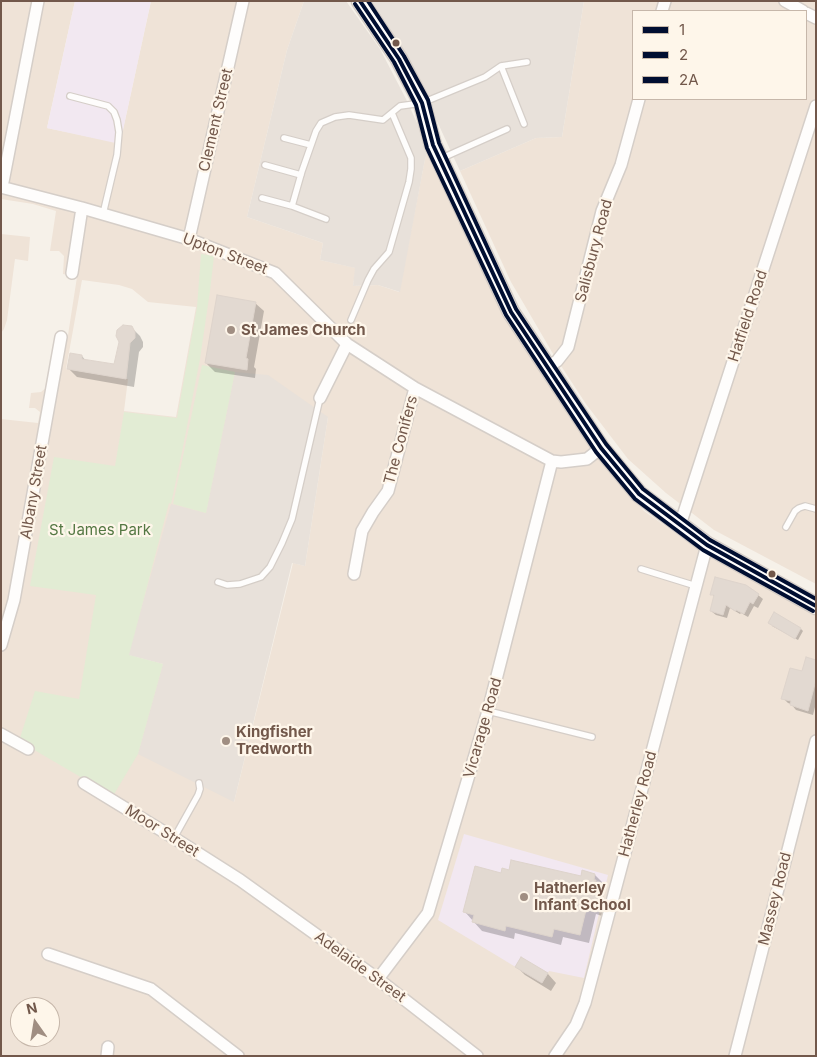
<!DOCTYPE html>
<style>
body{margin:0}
#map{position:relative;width:817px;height:1057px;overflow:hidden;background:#f6f1e9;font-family:Inter,sans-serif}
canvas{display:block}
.frame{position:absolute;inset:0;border:2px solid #72584b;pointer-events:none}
.legend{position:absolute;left:632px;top:10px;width:175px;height:90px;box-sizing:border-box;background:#fef6ea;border:1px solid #c6b7aa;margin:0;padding:6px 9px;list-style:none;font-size:15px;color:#72584b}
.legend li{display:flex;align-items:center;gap:10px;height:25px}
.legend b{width:25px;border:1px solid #c6b7aa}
.north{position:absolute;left:10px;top:997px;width:50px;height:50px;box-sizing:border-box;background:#fef6ea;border:1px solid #c6b7aa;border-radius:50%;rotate:347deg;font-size:14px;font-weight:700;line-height:20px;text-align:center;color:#72584b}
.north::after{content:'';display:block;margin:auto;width:18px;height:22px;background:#a08e82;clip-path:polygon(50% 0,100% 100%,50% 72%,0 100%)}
</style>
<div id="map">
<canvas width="817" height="1057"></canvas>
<div class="frame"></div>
<ul class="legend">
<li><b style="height:6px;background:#000e31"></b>1</li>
<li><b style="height:6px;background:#000e31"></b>2</li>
<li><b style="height:6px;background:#000e31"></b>2A</li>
</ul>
<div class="north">N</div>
</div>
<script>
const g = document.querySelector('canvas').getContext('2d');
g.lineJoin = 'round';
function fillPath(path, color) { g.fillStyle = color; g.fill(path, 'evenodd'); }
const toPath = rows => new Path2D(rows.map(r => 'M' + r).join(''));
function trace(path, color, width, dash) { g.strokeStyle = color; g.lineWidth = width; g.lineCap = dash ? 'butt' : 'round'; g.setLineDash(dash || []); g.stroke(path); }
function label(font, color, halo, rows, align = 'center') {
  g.font = font + ' Inter,sans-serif'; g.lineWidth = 4.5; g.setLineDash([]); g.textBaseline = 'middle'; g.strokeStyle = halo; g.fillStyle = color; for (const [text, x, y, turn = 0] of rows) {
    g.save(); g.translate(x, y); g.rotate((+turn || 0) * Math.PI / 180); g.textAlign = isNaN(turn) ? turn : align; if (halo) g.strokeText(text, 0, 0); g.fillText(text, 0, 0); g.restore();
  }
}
const residential = toPath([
 [1,1,75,1,47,128,120,143,151,1,304,1,287,50,247,217,323,243,320,260,356,268,353,286,378,285,399,292,425,159,429,149,498,293,570,418,606,468,644,511,695,547,816,614,816,1056,1,1056,1,419,38,423,40,412,35,408,29,408,31,393,41,392,47,387,57,333,68,335,77,277,63,274,64,256,59,251,50,251,56,211,33,204,1,199],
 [82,280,119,285,132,289,148,302,196,307,176,417,124,411,128,379,66,369],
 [328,417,305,566,293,563,234,802,163,664,129,655],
 [20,1007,50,1007,50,1037,20,1037],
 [584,1,816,1,816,584,714,530,666,493,628,459,586,404,552,352,511,282,460,171,536,138,562,137],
 [633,11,806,11,806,99,633,99],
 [1,234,30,237,28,261,15,259,7,320,4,329,1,333]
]);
const industrial = toPath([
 [304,1,346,1,380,49,406,99,429,149,425,159,400,292,378,285,353,286,355,268,320,260,323,243,247,217,287,50],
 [368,1,584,1,562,137,536,138,460,171,424,93],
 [235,372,268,375,328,417,305,566,292,563,234,802,138,754,163,664,128,655,171,504,206,513]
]);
const education = toPath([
 [75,1,151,1,120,144,47,128],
 [464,834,608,875,584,978,549,971,542,983,438,920]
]);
const green = toPath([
 [201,254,214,256,210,291,200,359,182,452,171,504,169,503,129,655,163,664,138,754,113,796,19,741,35,691,79,699,96,595,30,586,54,457,115,466,124,412,177,418,197,307],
 [202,365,235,372,206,513,173,504]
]);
const shadow = toPath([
 [255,303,264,311,254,367,256,369,255,378,215,372,206,363],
 [131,327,140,336,143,342,143,347,139,352,134,387,77,377,68,368,82,356,86,361,115,365],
 [712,594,758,595,763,599,758,608,754,606,748,617,741,613,740,614,730,608,727,618,716,615,711,611,715,597],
 [772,626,801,629,803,631,798,640],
 [816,661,816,703,813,715,796,710,791,704,788,703,783,698],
 [502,874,582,878,595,875,603,883,602,888,605,890,603,897,608,903,605,917,596,914,589,943,563,937,561,945,515,933,514,939,482,931,465,912],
 [521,958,548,974,556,983,551,991,525,975,516,966]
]);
const building = toPath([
 [217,295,256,302,246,358,248,359,247,370,205,363,217,295],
 [123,325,132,326,135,332,135,338,130,343,126,379,67,369,70,353,82,355,82,359,114,364,119,342,116,336,117,330,123,325],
 [715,577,746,585,759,594,753,604,750,602,744,614,736,610,735,611,726,605,723,615,710,611,714,595,710,595,715,577],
 [774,612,801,628,795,639,768,623,774,612],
 [806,657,816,660,816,680,808,711,790,705,791,701,781,699,790,668,802,671,806,657],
 [511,860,581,876,582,870,595,874,594,880,596,880,594,892,600,893,597,909,587,906,580,935,554,929,552,937,506,926,505,931,472,922,474,915,463,912,475,866,501,873,502,868,509,870,511,860],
 [521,957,548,973,542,983,515,967,521,957]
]);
const lane = toPath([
 [501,66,524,124],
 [70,96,108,106,114,112,117,120,119,132,117,155,103,214],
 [284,138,311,145],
 [440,159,507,129],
 [265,165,301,175],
 [262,198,292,206,326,219],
 [292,206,302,171,316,131,321,123,335,117,349,115,383,120,400,106,422,103,485,77,501,66,527,62],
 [351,320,368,280,374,269,389,252,409,182,411,169,411,158,392,113],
 [786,527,795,511,799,508,805,506,816,509],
 [641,569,696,586],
 [218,582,227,585,240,584,261,577,270,567,282,543,292,519,320,398],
 [488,711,592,737],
 [174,838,198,795,200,789,199,783]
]);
const street = toPath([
 [785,1,803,11],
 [662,11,665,1],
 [806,13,816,18],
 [1,187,82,208,189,239,275,273,347,344,415,388,552,461,561,462,587,459,601,448],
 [2,187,38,1],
 [189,239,243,1],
 [72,273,82,208],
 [547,367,557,361,568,347,602,211,621,165,639,99],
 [320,398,347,344],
 [680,525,816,106],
 [354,574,362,531,373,512,388,491,415,388],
 [1,645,14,600,61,337],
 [1,734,28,749],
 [84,783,174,838,240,880,378,979,477,1056],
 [48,954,151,989,238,1056],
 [378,979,428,913,488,711,552,461],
 [107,1056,108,1047],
 [555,1056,576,1025,585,1003,707,545],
 [735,1056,816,741]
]);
const secondary = toPath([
 [360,1,399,59,422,103,433,145,511,312,601,448,639,494,707,545,816,606]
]);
const bus1 = toPath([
 [360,1,399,59,422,103,433,145,511,312,601,448,639,494,707,545,816,606]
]);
const bus2 = toPath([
 [355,4,394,62,416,105,427,148,506,315,596,452,635,499,703,550,813,611]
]);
const bus3 = toPath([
 [368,1,404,56,428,100,439,143,516,309,606,444,643,489,710,540,816,599]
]);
const markers = [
 [396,43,4.5,"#72584b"],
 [231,330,5,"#a08e82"],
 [772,574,4.5,"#72584b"],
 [226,741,5,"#a08e82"],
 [524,897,5,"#a08e82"]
];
const streetNames = [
 ["Clement Street",216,120,-77],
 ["Salisbury Road",594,251,-75],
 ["Upton Street",225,254,21],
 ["Hatfield Road",748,316,-72],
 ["The Conifers",401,440,-75],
 ["Albany Street",34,492,-80],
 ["Vicarage Road",483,728,-74],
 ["Hatherley Road",638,804,-75],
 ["Moor Street",162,831,32],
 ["Massey Road",775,899,-76],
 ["Adelaide Street",360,967,36]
];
const poiNames = [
 ["St James Church",241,330],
 ["Kingfisher",236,732],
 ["Tredworth",236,749],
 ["Hatherley",534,888],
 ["Infant School",534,905]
];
const parkNames = [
 ["St James Park",100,530]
];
fillPath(residential, '#efe3d7');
fillPath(industrial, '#e8e1da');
fillPath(education, '#f2e8f1');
fillPath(green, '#e2ecd4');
fillPath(shadow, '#0003');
fillPath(building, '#e2d9d1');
trace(building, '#ded4cc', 1);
trace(lane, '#d5cec8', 8);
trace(street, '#d5cec8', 14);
trace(secondary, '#d5cdc6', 19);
trace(lane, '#fefdfc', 5.5);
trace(street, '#fefdfc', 11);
trace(secondary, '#fefdfc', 16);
trace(bus1, '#000e31', 4);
trace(bus2, '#000e31', 4);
trace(bus3, '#000e31', 4);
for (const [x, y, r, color] of markers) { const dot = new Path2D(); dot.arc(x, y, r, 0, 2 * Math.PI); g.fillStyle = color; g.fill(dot); trace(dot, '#fef6ea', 2); }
label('15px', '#72584b', '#fef6ea', streetNames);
label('bold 15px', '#72584b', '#fef6ea', poiNames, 'left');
label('15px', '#547843', '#fef6ea', parkNames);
</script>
